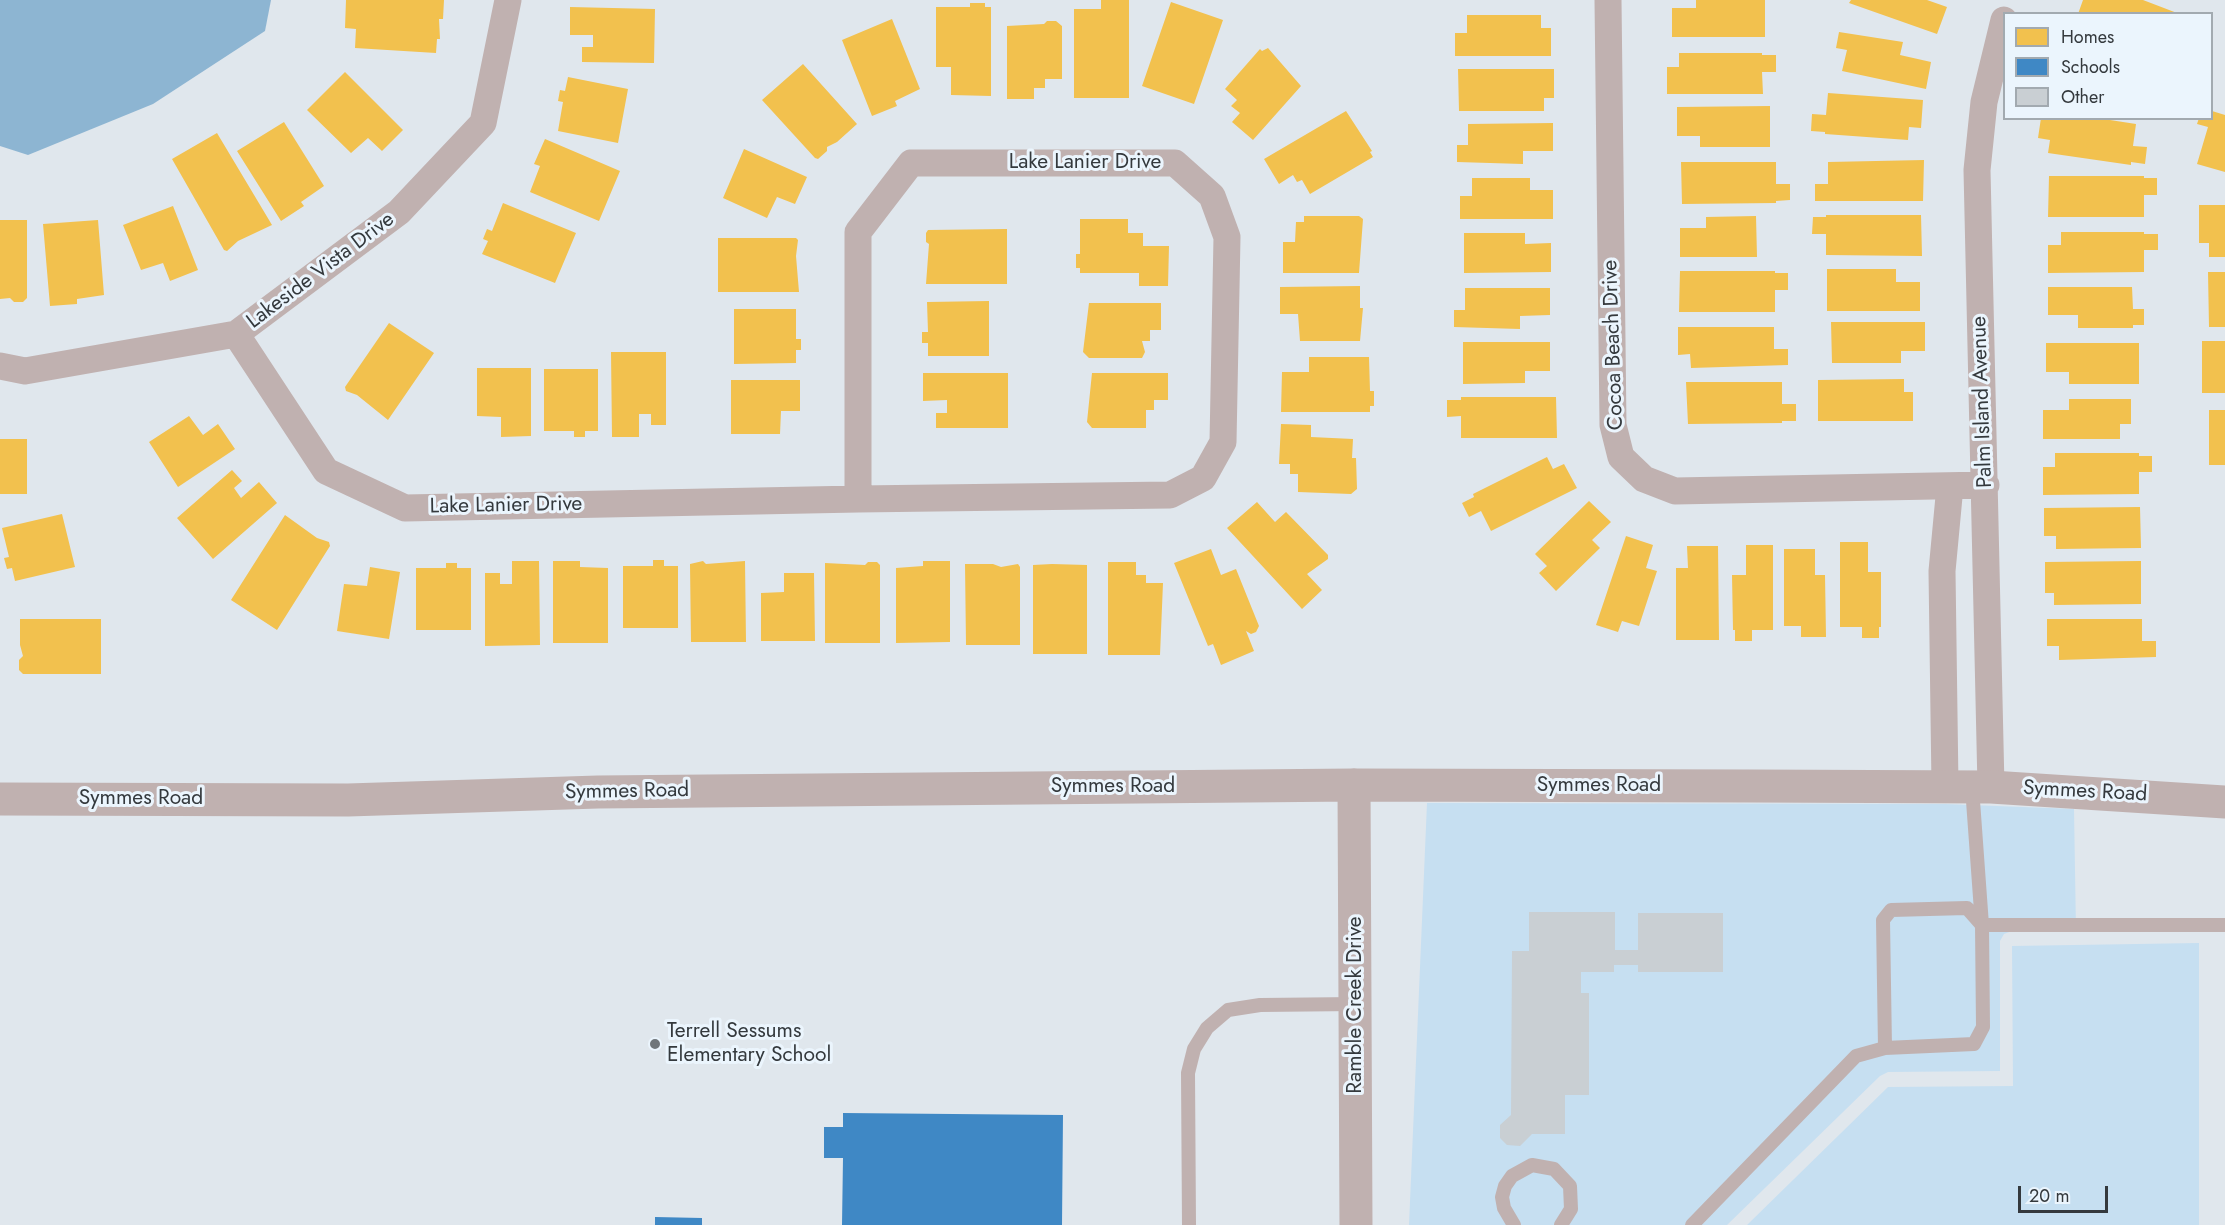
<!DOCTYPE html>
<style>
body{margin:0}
#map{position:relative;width:2225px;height:1225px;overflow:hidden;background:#e0e7ed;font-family:Jost,sans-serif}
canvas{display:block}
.legend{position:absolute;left:2003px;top:12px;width:210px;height:108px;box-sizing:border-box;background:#ebf5fd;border:2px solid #a2aab0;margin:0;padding:8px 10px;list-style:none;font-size:18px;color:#34393d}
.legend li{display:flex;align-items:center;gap:12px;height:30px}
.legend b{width:30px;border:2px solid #a2aab0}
.scale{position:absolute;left:2018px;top:1186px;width:90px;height:27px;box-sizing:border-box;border:3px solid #34393d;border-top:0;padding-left:8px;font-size:18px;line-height:21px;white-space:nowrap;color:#34393d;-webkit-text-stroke:4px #ebf5fd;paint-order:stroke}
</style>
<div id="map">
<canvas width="2225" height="1225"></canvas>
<ul class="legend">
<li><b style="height:16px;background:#f2c14e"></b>Homes</li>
<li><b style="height:16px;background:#3f88c5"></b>Schools</li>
<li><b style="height:16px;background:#c9cfd3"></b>Other</li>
</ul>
<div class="scale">20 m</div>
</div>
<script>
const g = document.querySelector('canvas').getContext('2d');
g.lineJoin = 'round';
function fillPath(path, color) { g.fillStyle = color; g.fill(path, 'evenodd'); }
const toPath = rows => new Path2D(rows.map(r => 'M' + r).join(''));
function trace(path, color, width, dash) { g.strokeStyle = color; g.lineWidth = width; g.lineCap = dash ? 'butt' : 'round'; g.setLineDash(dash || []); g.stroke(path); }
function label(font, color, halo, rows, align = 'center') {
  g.font = font + ' Jost,sans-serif'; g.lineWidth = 6; g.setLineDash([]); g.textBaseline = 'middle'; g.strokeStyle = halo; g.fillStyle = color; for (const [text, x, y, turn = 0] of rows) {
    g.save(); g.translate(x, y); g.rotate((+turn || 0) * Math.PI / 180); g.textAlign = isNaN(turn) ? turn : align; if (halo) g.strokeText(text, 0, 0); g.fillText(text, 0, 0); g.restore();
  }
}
const green = toPath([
 [1427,803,1945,804,2074,809,2076,931,2012,931,2004,934,2000,941,2000,1071,1888,1072,1880,1076,1727,1225,1409,1225],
 [2199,943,2199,1225,1747,1225,1888,1087,2013,1086,2012,946]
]);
const water = toPath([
 [0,0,271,0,265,31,153,104,28,155,0,146]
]);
const homes = toPath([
 [346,0,444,0,443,19,439,19,440,39,437,39,436,53,355,48,356,29,345,28],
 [1101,0,1129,0,1129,98,1074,98,1074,9,1101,9],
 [1696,0,1765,0,1765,37,1672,37,1672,8,1696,8],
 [1851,0,1927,0,1947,7,1937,34,1849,3],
 [2083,0,2143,0,2177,13,2078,14],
 [1171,2,1223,20,1194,104,1142,86],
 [970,3,985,3,985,7,991,7,991,96,951,95,951,67,936,67,936,7,970,7],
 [570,7,655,9,654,63,582,62,582,47,593,47,593,35,570,35],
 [1467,15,1541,15,1541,28,1551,28,1551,56,1455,56,1455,33,1467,33],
 [892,19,920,89,895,101,897,106,872,116,842,40],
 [1047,21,1056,21,1062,26,1062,79,1045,79,1045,88,1034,88,1034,99,1007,99,1007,26,1044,24],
 [1839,32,1903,42,1900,55,1931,62,1926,89,1842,71,1847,50,1836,48],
 [1268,48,1301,86,1253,140,1232,122,1240,113,1231,106,1237,100,1225,89,1260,49,1262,51],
 [1679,53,1762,53,1762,55,1776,55,1776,72,1762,72,1763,94,1667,94,1667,67,1679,67],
 [803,64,857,124,837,142,827,147,827,151,818,159,815,158,762,100],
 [1458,69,1554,69,1554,98,1544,98,1544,111,1459,111],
 [345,72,403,130,382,151,368,138,351,153,307,110],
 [568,77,628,89,618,143,558,131,563,102,558,101,560,90,565,91],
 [1828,93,1923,100,1921,128,1909,127,1908,140,1825,134,1825,132,1811,131,1812,114,1826,115],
 [1770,106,1770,147,1700,147,1700,136,1677,136,1677,107],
 [1346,111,1372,151,1370,152,1373,157,1310,194,1302,180,1297,182,1293,175,1279,184,1264,159],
 [2212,111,2225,115,2225,172,2197,164,2208,127,2197,124,2199,118,2212,118],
 [2041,118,2097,118,2136,124,2133,146,2147,147,2145,164,2131,162,2131,165,2048,153,2050,140,2038,138],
 [284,122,324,186,301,202,304,206,281,221,237,151],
 [1553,123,1553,151,1523,151,1523,164,1457,162,1457,145,1468,145,1468,124],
 [217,133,272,225,238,241,227,251,224,250,172,159],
 [545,139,620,171,599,221,530,192,540,166,534,164],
 [744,149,807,177,795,204,777,197,767,218,723,198],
 [1924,160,1923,201,1815,201,1815,184,1828,184,1828,162],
 [1681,162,1776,162,1776,184,1790,184,1790,200,1776,201,1776,203,1682,204],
 [2049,176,2144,176,2144,178,2157,178,2157,195,2144,195,2144,217,2048,217],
 [1472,178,1530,178,1530,190,1553,190,1553,219,1460,219,1460,196,1472,196],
 [503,203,576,233,555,283,482,254,488,241,483,239,487,229,492,231],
 [2199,205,2225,205,2225,257,2209,257,2209,243,2199,243],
 [173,206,198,270,170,281,163,263,141,270,123,225],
 [1826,215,1921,215,1922,256,1826,255,1826,234,1812,234,1813,217,1826,217],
 [1304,216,1359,216,1363,219,1359,273,1283,273,1283,242,1295,242,1296,222,1304,222],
 [1756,216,1757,257,1680,257,1680,228,1706,228,1706,217],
 [1080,219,1128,219,1128,233,1143,233,1143,246,1169,246,1168,286,1139,286,1139,273,1080,273,1080,268,1076,268,1076,254,1080,254],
 [0,220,27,220,27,298,23,302,14,302,10,298,0,299],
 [98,220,104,295,77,299,77,304,50,306,43,224],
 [1007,229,1007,284,926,284,929,244,926,242,926,233,928,230],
 [2061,232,2144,232,2144,234,2158,234,2158,250,2144,250,2144,272,2048,273,2048,245,2061,245],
 [1464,233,1525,233,1525,244,1551,243,1551,272,1464,273],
 [718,238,796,238,798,240,796,256,799,292,718,292],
 [1827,269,1896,269,1896,282,1920,282,1920,311,1827,311],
 [1680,271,1775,271,1775,273,1788,273,1788,290,1775,290,1775,312,1679,312],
 [2208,272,2225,272,2225,327,2209,327],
 [1360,286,1360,308,1363,308,1360,341,1300,341,1298,314,1280,314,1280,287],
 [2048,287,2132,287,2133,309,2144,309,2144,325,2133,325,2133,328,2078,328,2078,315,2048,315],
 [1465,288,1550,288,1550,315,1520,316,1520,329,1454,327,1454,310,1465,310],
 [989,301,989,356,928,356,928,343,922,343,922,332,928,332,927,302],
 [1089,303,1161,303,1161,330,1150,330,1150,341,1142,341,1145,352,1142,358,1089,358,1083,352],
 [734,309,796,309,796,339,801,339,801,350,796,350,796,363,734,364],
 [1831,322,1925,322,1925,351,1901,351,1901,363,1832,363],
 [389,323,434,353,388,420,357,395,346,391,345,387],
 [1678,327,1774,327,1774,349,1788,349,1788,365,1691,368,1690,354,1678,355],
 [2202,341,2225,341,2225,393,2202,393],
 [1463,342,1550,342,1550,371,1525,371,1525,383,1463,384],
 [2046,343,2139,343,2139,384,2069,384,2069,372,2046,372],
 [611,352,666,352,666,425,651,425,651,414,639,414,639,437,612,437],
 [1309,357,1369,357,1370,391,1374,391,1374,406,1370,406,1370,412,1281,412,1282,372,1309,372],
 [477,368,531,368,531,436,501,437,501,417,477,416],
 [544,369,598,369,598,431,585,431,585,437,574,437,574,431,544,431],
 [923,373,1008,373,1008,428,936,428,936,413,947,413,947,400,923,401],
 [1092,373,1168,373,1168,400,1154,400,1154,410,1146,410,1146,428,1092,428,1087,422],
 [1904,379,1904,392,1913,392,1913,421,1818,421,1818,380],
 [731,380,800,380,800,411,781,411,780,434,731,434],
 [1686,382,1782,382,1782,404,1796,404,1796,421,1782,421,1782,423,1688,424],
 [1461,397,1556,397,1557,438,1461,438,1461,416,1447,417,1447,400,1461,400],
 [2069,399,2131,399,2131,424,2120,424,2120,439,2043,439,2043,410,2069,410],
 [2209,410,2225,410,2225,465,2209,465],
 [189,416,203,435,218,424,235,449,178,487,149,442],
 [1281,424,1311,425,1311,437,1353,439,1352,458,1356,458,1357,489,1351,494,1298,492,1298,474,1290,474,1290,464,1279,464],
 [0,439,27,439,27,494,0,494],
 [2055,453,2139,453,2139,456,2152,456,2152,472,2139,472,2139,494,2043,495,2043,467,2055,467],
 [1547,457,1553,469,1564,464,1577,488,1491,531,1481,511,1469,517,1462,503,1474,497,1473,494],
 [232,470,242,481,234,488,241,498,259,482,277,503,213,559,177,518],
 [1589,501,1611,522,1592,540,1600,548,1556,591,1539,573,1547,566,1535,554],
 [1257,502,1275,522,1286,512,1328,555,1328,559,1307,574,1322,590,1302,609,1227,528],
 [2140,507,2141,548,2056,549,2056,536,2044,536,2044,508],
 [62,514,75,567,15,581,12,568,7,569,4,558,9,557,2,528],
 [285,515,317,538,329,542,330,546,277,630,231,600],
 [1626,536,1653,545,1646,568,1657,571,1639,626,1622,621,1618,632,1596,625],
 [1840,542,1868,542,1868,572,1881,572,1881,627,1879,627,1879,638,1862,638,1862,627,1840,627],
 [1746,545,1773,545,1773,630,1752,630,1752,641,1735,641,1735,630,1733,630,1732,575,1746,575],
 [1687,546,1718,546,1719,640,1676,640,1676,568,1688,568],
 [1211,549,1221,575,1236,569,1259,626,1256,632,1251,634,1246,631,1254,651,1221,665,1213,644,1208,646,1174,563],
 [1784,549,1815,549,1815,575,1825,575,1826,637,1801,637,1801,626,1784,626],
 [653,560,664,560,664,566,678,566,678,628,623,628,623,566,653,566],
 [512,561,539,561,540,645,485,646,485,573,500,573,500,584,512,584],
 [553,561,580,561,580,567,608,568,608,643,553,643],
 [703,561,706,564,745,561,746,642,691,642,690,564],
 [923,561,950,561,950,642,896,643,896,568,923,566],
 [2141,561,2141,604,2054,605,2054,593,2045,593,2045,562],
 [868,562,877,562,880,565,880,643,825,643,825,563,865,565],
 [1108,562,1136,562,1136,575,1146,575,1146,583,1163,583,1160,655,1108,655],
 [446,563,457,563,457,568,471,568,471,630,416,630,416,568,446,568],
 [965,564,993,564,1001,567,1018,564,1020,567,1020,645,966,645],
 [1052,564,1087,565,1087,654,1033,654,1033,565],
 [370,567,400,572,389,639,337,631,344,584,367,586],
 [784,573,814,573,815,641,761,641,761,593,784,592],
 [20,619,101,619,101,674,23,674,19,670,19,660,23,656,20,645],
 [2047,619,2142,619,2142,641,2156,641,2156,657,2059,660,2059,646,2047,646]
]);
const schools = toPath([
 [843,1113,1063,1115,1062,1225,842,1225,843,1158,824,1158,824,1127,843,1127],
 [655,1217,702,1218,702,1225,655,1225]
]);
const building = toPath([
 [1529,912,1615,912,1615,950,1638,950,1638,913,1723,913,1723,972,1638,972,1638,965,1614,965,1614,972,1581,972,1581,993,1589,993,1589,1095,1565,1095,1565,1134,1532,1134,1520,1146,1507,1145,1500,1138,1500,1125,1511,1115,1512,951,1529,951]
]);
const service = toPath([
 [1885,1048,1883,920,1891,910,1967,908,1982,925,1972,787],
 [1189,1225,1188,1073,1194,1049,1207,1028,1228,1010,1260,1005,1356,1004],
 [1514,1225,1504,1208,1502,1197,1505,1186,1512,1176,1532,1165,1554,1169,1570,1186,1571,1209,1561,1225],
 [1692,1225,1856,1056,1885,1048,1974,1044,1983,1027,1982,925,2225,925]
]);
const minor = toPath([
 [1608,0,1613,425,1621,457,1644,479,1675,491,1986,485],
 [911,163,1175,163,1212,196,1227,237,1223,442,1203,478,1170,495,858,499,858,232,911,163],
 [236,334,326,471,405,508,858,499],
 [0,366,25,371,236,334,399,212,483,123,508,0],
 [1945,786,1942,571,1950,486],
 [1991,787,1977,170,1984,102,2004,20]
]);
const tertiary = toPath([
 [1354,785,1356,1225],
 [0,799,348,800,598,792,1354,785,1753,786,1991,787,2225,802]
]);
const markers = [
 [655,1044,6,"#70767b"]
];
const streetNames = [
 ["Lake Lanier Drive",1085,163],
 ["Lakeside Vista Drive",321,271,-37],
 ["Cocoa Beach Drive",1614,345,-92],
 ["Palm Island Avenue",1983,402,-92],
 ["Lake Lanier Drive",506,506,-1],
 ["Symmes Road",1599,786],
 ["Symmes Road",1113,787],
 ["Symmes Road",627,792,-1],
 ["Symmes Road",2085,792,3],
 ["Symmes Road",141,799],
 ["Ramble Creek Drive",1356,1005,-90]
];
const poiNames = [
 ["Terrell Sessums",667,1032],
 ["Elementary School",667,1056]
];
fillPath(green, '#c6dff1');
fillPath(water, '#8db5d2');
fillPath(homes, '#f2c14e');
fillPath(schools, '#3f88c5');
fillPath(building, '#c9cfd3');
trace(service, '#c0b1b0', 14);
trace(minor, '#c0b1b0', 27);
trace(tertiary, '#c0b1b0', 33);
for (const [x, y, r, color] of markers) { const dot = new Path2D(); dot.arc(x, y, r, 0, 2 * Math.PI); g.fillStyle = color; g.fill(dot); trace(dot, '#ebf5fd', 2); }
label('21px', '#34393d', '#ebf5fd', streetNames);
label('21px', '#34393d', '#ebf5fd', poiNames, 'left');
</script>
